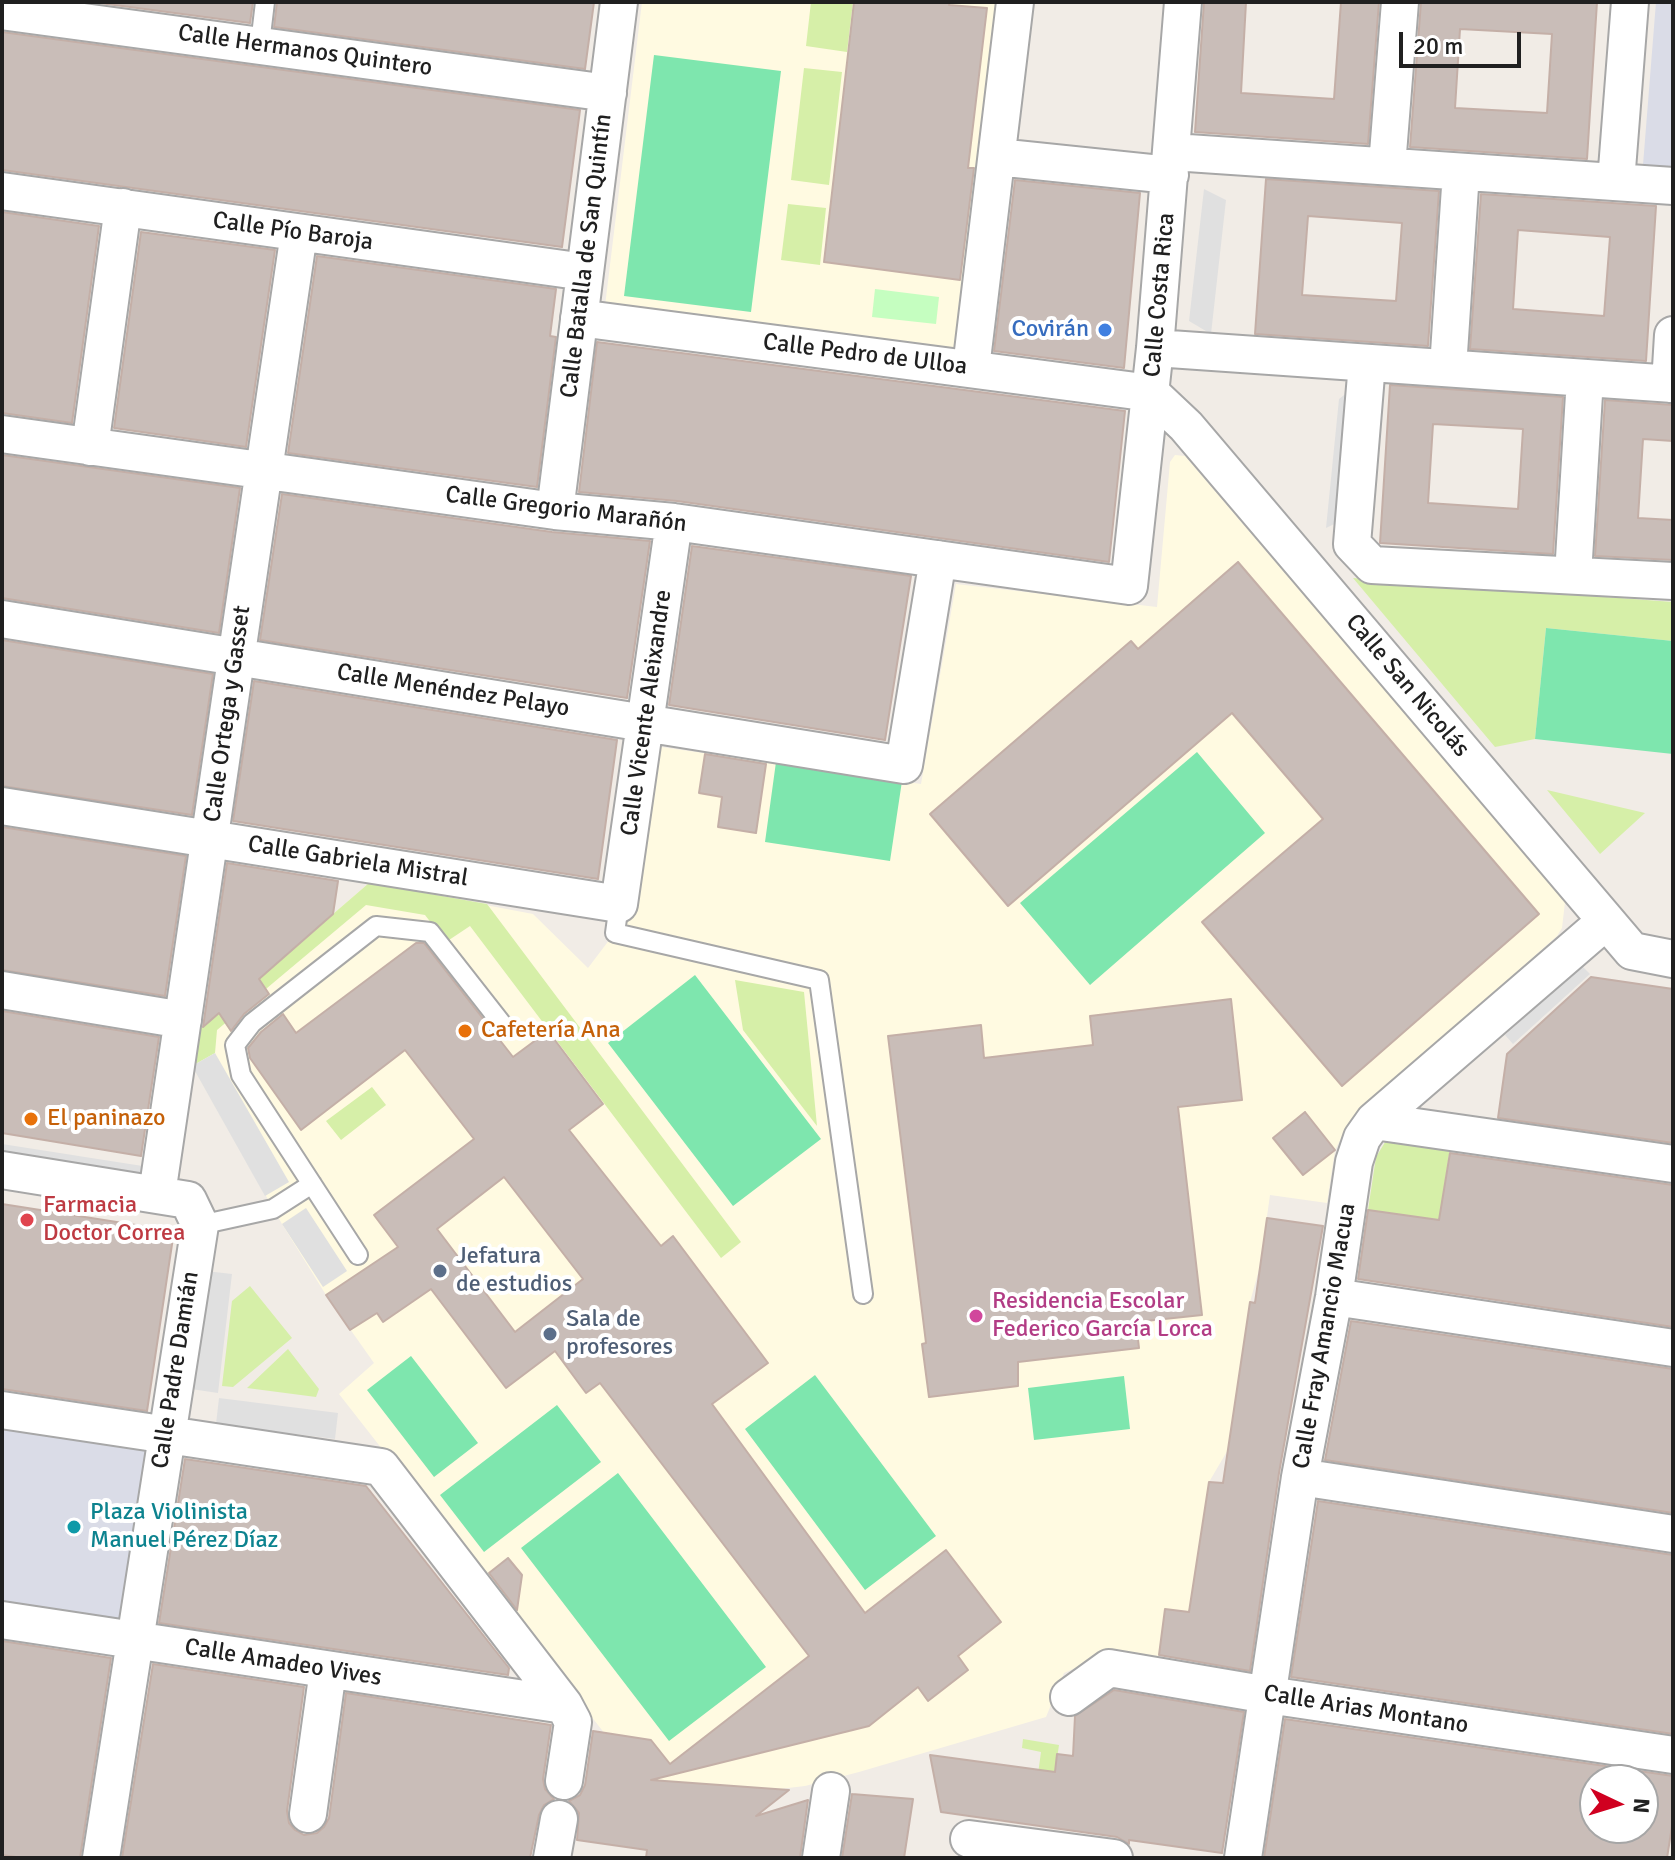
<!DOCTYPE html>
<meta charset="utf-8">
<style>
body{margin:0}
#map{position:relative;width:1675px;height:1860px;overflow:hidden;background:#f1ece6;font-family:Signika,sans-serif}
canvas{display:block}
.frame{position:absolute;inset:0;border:4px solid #202020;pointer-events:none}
.north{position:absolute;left:1579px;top:1764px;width:80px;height:80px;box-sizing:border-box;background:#fff;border:2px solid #a6a6a6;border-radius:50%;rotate:94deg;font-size:22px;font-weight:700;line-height:32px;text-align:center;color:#202020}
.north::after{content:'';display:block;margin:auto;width:28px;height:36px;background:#d00020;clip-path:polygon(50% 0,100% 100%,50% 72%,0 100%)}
.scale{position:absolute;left:1399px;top:32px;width:122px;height:36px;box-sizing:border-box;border:4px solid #202020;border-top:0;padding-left:10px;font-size:24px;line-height:28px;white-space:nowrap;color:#202020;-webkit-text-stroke:6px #fff;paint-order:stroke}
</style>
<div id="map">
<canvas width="1675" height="1860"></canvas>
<div class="frame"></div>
<div class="north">N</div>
<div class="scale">20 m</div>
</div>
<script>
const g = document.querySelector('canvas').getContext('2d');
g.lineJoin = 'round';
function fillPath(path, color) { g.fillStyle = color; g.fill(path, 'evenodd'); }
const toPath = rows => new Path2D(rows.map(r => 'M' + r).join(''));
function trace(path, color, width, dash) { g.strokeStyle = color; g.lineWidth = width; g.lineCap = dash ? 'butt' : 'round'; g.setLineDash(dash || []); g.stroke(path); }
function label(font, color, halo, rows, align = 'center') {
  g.font = font + ' Signika,sans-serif'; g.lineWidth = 8; g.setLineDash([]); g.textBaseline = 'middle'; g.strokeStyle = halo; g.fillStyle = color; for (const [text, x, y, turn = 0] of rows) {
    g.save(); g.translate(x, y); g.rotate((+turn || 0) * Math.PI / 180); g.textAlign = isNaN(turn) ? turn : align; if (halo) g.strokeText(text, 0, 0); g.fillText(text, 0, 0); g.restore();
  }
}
const education = toPath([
 [642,2,997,2,958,349,605,306],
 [1175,455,1185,456,1565,902,1562,928,1557,936,1351,1119,1335,1150,1327,1203,1270,1195,1260,1266,1250,1302,1229,1448,1209,1482,1189,1613,1165,1610,1158,1659,1110,1653,1064,1673,1046,1717,859,1772,805,1786,659,1803,339,1394,374,1363,326,1295,282,1224,192,1066,194,1034,369,883,533,914,588,968,638,902,661,747,921,784,956,584,1157,607,1170,462]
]);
const grass = toPath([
 [811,2,853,2,847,52,806,46],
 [804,68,842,72,829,185,791,180],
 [788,204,826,208,820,265,781,260],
 [1353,578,1673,602,1673,641,1546,628,1535,739,1495,747],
 [1547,790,1645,813,1600,854],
 [369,883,487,904,741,1242,721,1258,470,926,446,942,425,915,366,905,217,1030,215,1053,192,1066,194,1034],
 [735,980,804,992,817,1126,743,1030],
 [372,1087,386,1105,341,1140,326,1121],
 [1387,1139,1450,1148,1439,1220,1368,1210,1376,1157],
 [250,1286,292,1338,233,1387,222,1386,232,1301],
 [288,1349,319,1389,316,1397,247,1388],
 [1023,1739,1059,1745,1047,1827,1031,1825,1041,1752,1022,1748]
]);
const park = toPath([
 [875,289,939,297,936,324,872,317]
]);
const pitch = toPath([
 [654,55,781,71,751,312,624,296],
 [1546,628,1673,641,1673,754,1535,739],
 [1197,752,1265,833,1090,985,1020,903],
 [776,762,902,781,890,861,765,842],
 [695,975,821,1139,733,1206,608,1043],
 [411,1356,478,1443,434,1477,367,1390],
 [815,1375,936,1536,865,1590,745,1429],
 [1124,1376,1130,1429,1034,1440,1028,1388],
 [557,1405,601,1462,484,1552,440,1495],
 [618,1473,766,1667,669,1741,521,1548]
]);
const parking = toPath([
 [1204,189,1226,200,1211,334,1189,321],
 [1348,392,1349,517,1326,528,1339,399],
 [1582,966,1590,974,1513,1044,1505,1035],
 [215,1053,289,1182,265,1196,192,1066],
 [2,1144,149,1167,147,1176,2,1153],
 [306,1208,347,1271,323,1287,282,1224],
 [206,1271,232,1274,218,1393,191,1389],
 [219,1398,338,1413,335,1439,216,1424]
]);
const plaza = toPath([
 [1656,2,1673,2,1673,167,1643,165],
 [2,1413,160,1439,131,1636,2,1616]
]);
const building = toPath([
 [92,2,253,2,250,23,92,2],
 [277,2,594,2,585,69,274,27,277,2],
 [854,2,950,2,949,5,987,8,968,168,974,168,960,280,824,262,854,2],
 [1204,2,1246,2,1241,93,1334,99,1341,2,1379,2,1368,144,1195,132,1204,2],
 [1421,2,1597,2,1587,159,1410,147,1421,2],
 [1460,29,1552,34,1547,113,1455,108,1460,29],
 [2,32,580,110,562,247,2,170,2,32],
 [1266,179,1439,191,1428,346,1255,334,1266,179],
 [1308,216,1402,223,1396,301,1302,295,1308,216],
 [1015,180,1140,193,1124,368,994,351,1015,180],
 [1481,194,1656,206,1646,361,1470,349,1481,194],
 [1518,230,1610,237,1604,316,1513,309,1518,230],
 [2,212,99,226,72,423,2,413,2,212],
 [141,232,275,250,246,447,114,428,141,232],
 [317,256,556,289,550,336,556,337,537,487,288,453,317,256],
 [597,342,1125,411,1109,562,677,501,579,492,597,342],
 [1390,385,1563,397,1553,554,1380,543,1390,385],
 [1433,424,1523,429,1518,509,1428,503,1433,424],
 [1605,400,1673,405,1673,441,1643,439,1638,518,1673,520,1673,560,1595,556,1605,400],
 [2,455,240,488,219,633,2,598,2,455],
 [282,494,552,532,650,541,627,698,260,640,282,494],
 [692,546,911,576,885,740,669,705,692,546],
 [1238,562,1539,914,1342,1086,1202,922,1323,819,1232,713,1008,906,930,814,1131,641,1138,649,1238,562],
 [2,640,213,674,192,815,2,786,2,640],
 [254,681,617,740,598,879,233,821,254,681],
 [705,754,766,764,756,833,718,827,722,797,699,793,705,754],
 [2,827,186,856,165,996,2,970,2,827],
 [227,863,338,881,333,914,259,979,269,994,244,1014,231,1031,219,1013,203,1027,227,863],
 [416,943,424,943,513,1057,548,1031,603,1104,569,1130,661,1246,673,1236,768,1363,712,1404,865,1613,946,1550,1001,1622,958,1656,968,1670,928,1701,918,1687,869,1726,651,1780,789,1790,756,1816,808,1800,800,1858,646,1858,647,1850,577,1840,579,1813,569,1801,580,1795,585,1785,593,1731,651,1740,670,1764,809,1656,600,1383,586,1393,555,1351,506,1388,431,1289,383,1322,377,1313,350,1330,326,1295,398,1247,374,1215,474,1139,405,1050,301,1130,250,1058,248,1048,261,1032,283,1014,296,1033,416,943],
 [504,1177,583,1279,515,1332,437,1229,504,1177],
 [1591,977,1673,989,1673,1143,1498,1118,1507,1054,1591,977],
 [1231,999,1242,1100,1178,1107,1202,1315,1136,1322,1139,1348,1018,1362,1018,1386,929,1397,922,1344,926,1343,888,1036,981,1025,984,1058,1093,1045,1090,1016,1231,999],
 [2,1011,159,1037,141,1156,2,1133,2,1011],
 [1305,1112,1335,1150,1303,1175,1273,1138,1305,1112],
 [1450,1153,1673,1185,1673,1327,1358,1279,1368,1210,1439,1220,1450,1153],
 [2,1204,174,1231,147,1411,2,1389,2,1204],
 [1267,1218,1323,1226,1279,1473,1250,1671,1159,1655,1165,1609,1189,1612,1209,1482,1223,1483,1250,1302,1255,1303,1267,1218],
 [1351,1321,1673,1369,1673,1513,1325,1460,1351,1321],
 [185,1459,366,1486,509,1668,508,1675,159,1623,185,1459],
 [1318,1501,1673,1555,1673,1734,1291,1677,1318,1501],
 [508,1558,522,1575,517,1610,489,1573,508,1558],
 [2,1641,111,1658,80,1858,23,1858,2,1855,2,1641],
 [153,1664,304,1687,287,1811,289,1823,295,1830,304,1835,317,1833,324,1827,329,1818,346,1693,551,1725,543,1779,545,1789,554,1799,544,1805,539,1815,530,1858,122,1858,153,1664],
 [1114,1690,1244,1712,1222,1853,1129,1840,1129,1844,1117,1837,941,1812,930,1755,1055,1772,1057,1754,1073,1756,1075,1716,1114,1690],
 [1285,1719,1673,1776,1673,1820,1667,1858,1264,1858,1285,1719],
 [1595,1780,1643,1780,1643,1828,1595,1828,1595,1780],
 [852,1794,913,1799,904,1858,842,1858,852,1794]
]);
const lane = toPath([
 [260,44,265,2],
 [619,904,615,933,819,980,863,1294],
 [200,1225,273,1209,312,1184],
 [358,1255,241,1075,235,1045,252,1023,376,926,430,932,506,1029]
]);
const street = toPath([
 [2,11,608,93],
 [1173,152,1673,186],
 [997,157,1170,175],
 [1387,166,1400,2],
 [1616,182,1630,2],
 [2,191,585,272],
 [579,318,1151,393,1186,426,1632,951,1673,959],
 [1155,348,1673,384],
 [1367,363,1352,544,1372,565,1673,581],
 [971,368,1015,2],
 [1448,368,1461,172],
 [1670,384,1673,335],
 [2,434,555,511,674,522,1129,586,1155,348,1183,2],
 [90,447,123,207],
 [555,511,619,2],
 [1573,575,1585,378],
 [2,619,904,765,938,559],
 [2,806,619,904,674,522],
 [2,990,183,1020],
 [1374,1121,1673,1164],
 [2,1170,188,1200,200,1225,101,1858],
 [157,1194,299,233],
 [1334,1297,1673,1348],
 [2,1410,381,1467,564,1705,573,1722,564,1781],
 [1300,1477,1673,1534],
 [2,1620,564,1705],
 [1069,1697,1109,1668,1268,1695,1673,1755],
 [308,1814,328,1670],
 [969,1839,1114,1858],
 [552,1858,559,1819],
 [821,1858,831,1791],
 [1243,1858,1300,1477,1334,1297,1354,1162,1362,1138,1374,1121,1606,921]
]);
const markers = [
 [1105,330,8,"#3f7fe0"],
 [465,1031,8,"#e8710a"],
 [31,1119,8,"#e8710a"],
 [27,1220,8,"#e0444e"],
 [440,1271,8,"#5c6f8a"],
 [976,1316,8,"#d1479c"],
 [550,1334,8,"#5c6f8a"],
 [74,1527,8,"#0f9aa8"]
];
const streetNames = [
 ["Calle Hermanos Quintero",305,51,8],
 ["Calle Pío Baroja",293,232,8],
 ["Calle Batalla de San Quintín",587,256,-83],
 ["Calle Costa Rica",1160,295,-85],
 ["Calle Pedro de Ulloa",865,355,7],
 ["Calle Gregorio Marañón",566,510,7],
 ["Calle San Nicolás",1407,686,50],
 ["Calle Menéndez Pelayo",453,691,9],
 ["Calle Vicente Aleixandre",647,713,-82],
 ["Calle Ortega y Gasset",228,714,-82],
 ["Calle Gabriela Mistral",358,862,9],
 ["Calle Fray Amancio Macua",1325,1336,-80],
 ["Calle Padre Damián",176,1370,-81],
 ["Calle Amadeo Vives",283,1663,9],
 ["Calle Arias Montano",1366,1710,9]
];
const shopNames = [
 ["Covirán",1089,330]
];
const foodNames = [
 ["Cafetería Ana",481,1031],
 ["El paninazo",47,1119]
];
const healthNames = [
 ["Farmacia",43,1206],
 ["Doctor Correa",43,1234]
];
const serviceNames = [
 ["Jefatura",456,1257],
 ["de estudios",456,1285],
 ["Sala de",566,1320],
 ["profesores",566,1348]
];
const hotelNames = [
 ["Residencia Escolar",992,1302],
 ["Federico García Lorca",992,1330]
];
const cultureNames = [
 ["Plaza Violinista",90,1513],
 ["Manuel Pérez Díaz",90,1541]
];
fillPath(education, '#fffae1');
fillPath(grass, '#d6efa8');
fillPath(park, '#c5fec0');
fillPath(pitch, '#7ee6ae');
fillPath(parking, '#e0e0e0');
fillPath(plaza, '#dadce7');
fillPath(building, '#c9bdb8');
trace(building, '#c4afa7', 2);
trace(lane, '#a7a7a7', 22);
trace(street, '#a7a7a7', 40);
trace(lane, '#fff', 18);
trace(street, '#fff', 36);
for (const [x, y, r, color] of markers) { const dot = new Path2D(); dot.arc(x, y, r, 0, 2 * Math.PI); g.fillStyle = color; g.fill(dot); trace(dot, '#fff', 3); }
label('24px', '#202020', '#fff', streetNames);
label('24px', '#366cbe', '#fff', shopNames, 'right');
label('24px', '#c56008', '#fff', foodNames, 'left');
label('24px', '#be3a42', '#fff', healthNames, 'left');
label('24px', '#4e5e75', '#fff', serviceNames, 'left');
label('24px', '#b23c85', '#fff', hotelNames, 'left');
label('24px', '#0d838f', '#fff', cultureNames, 'left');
</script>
